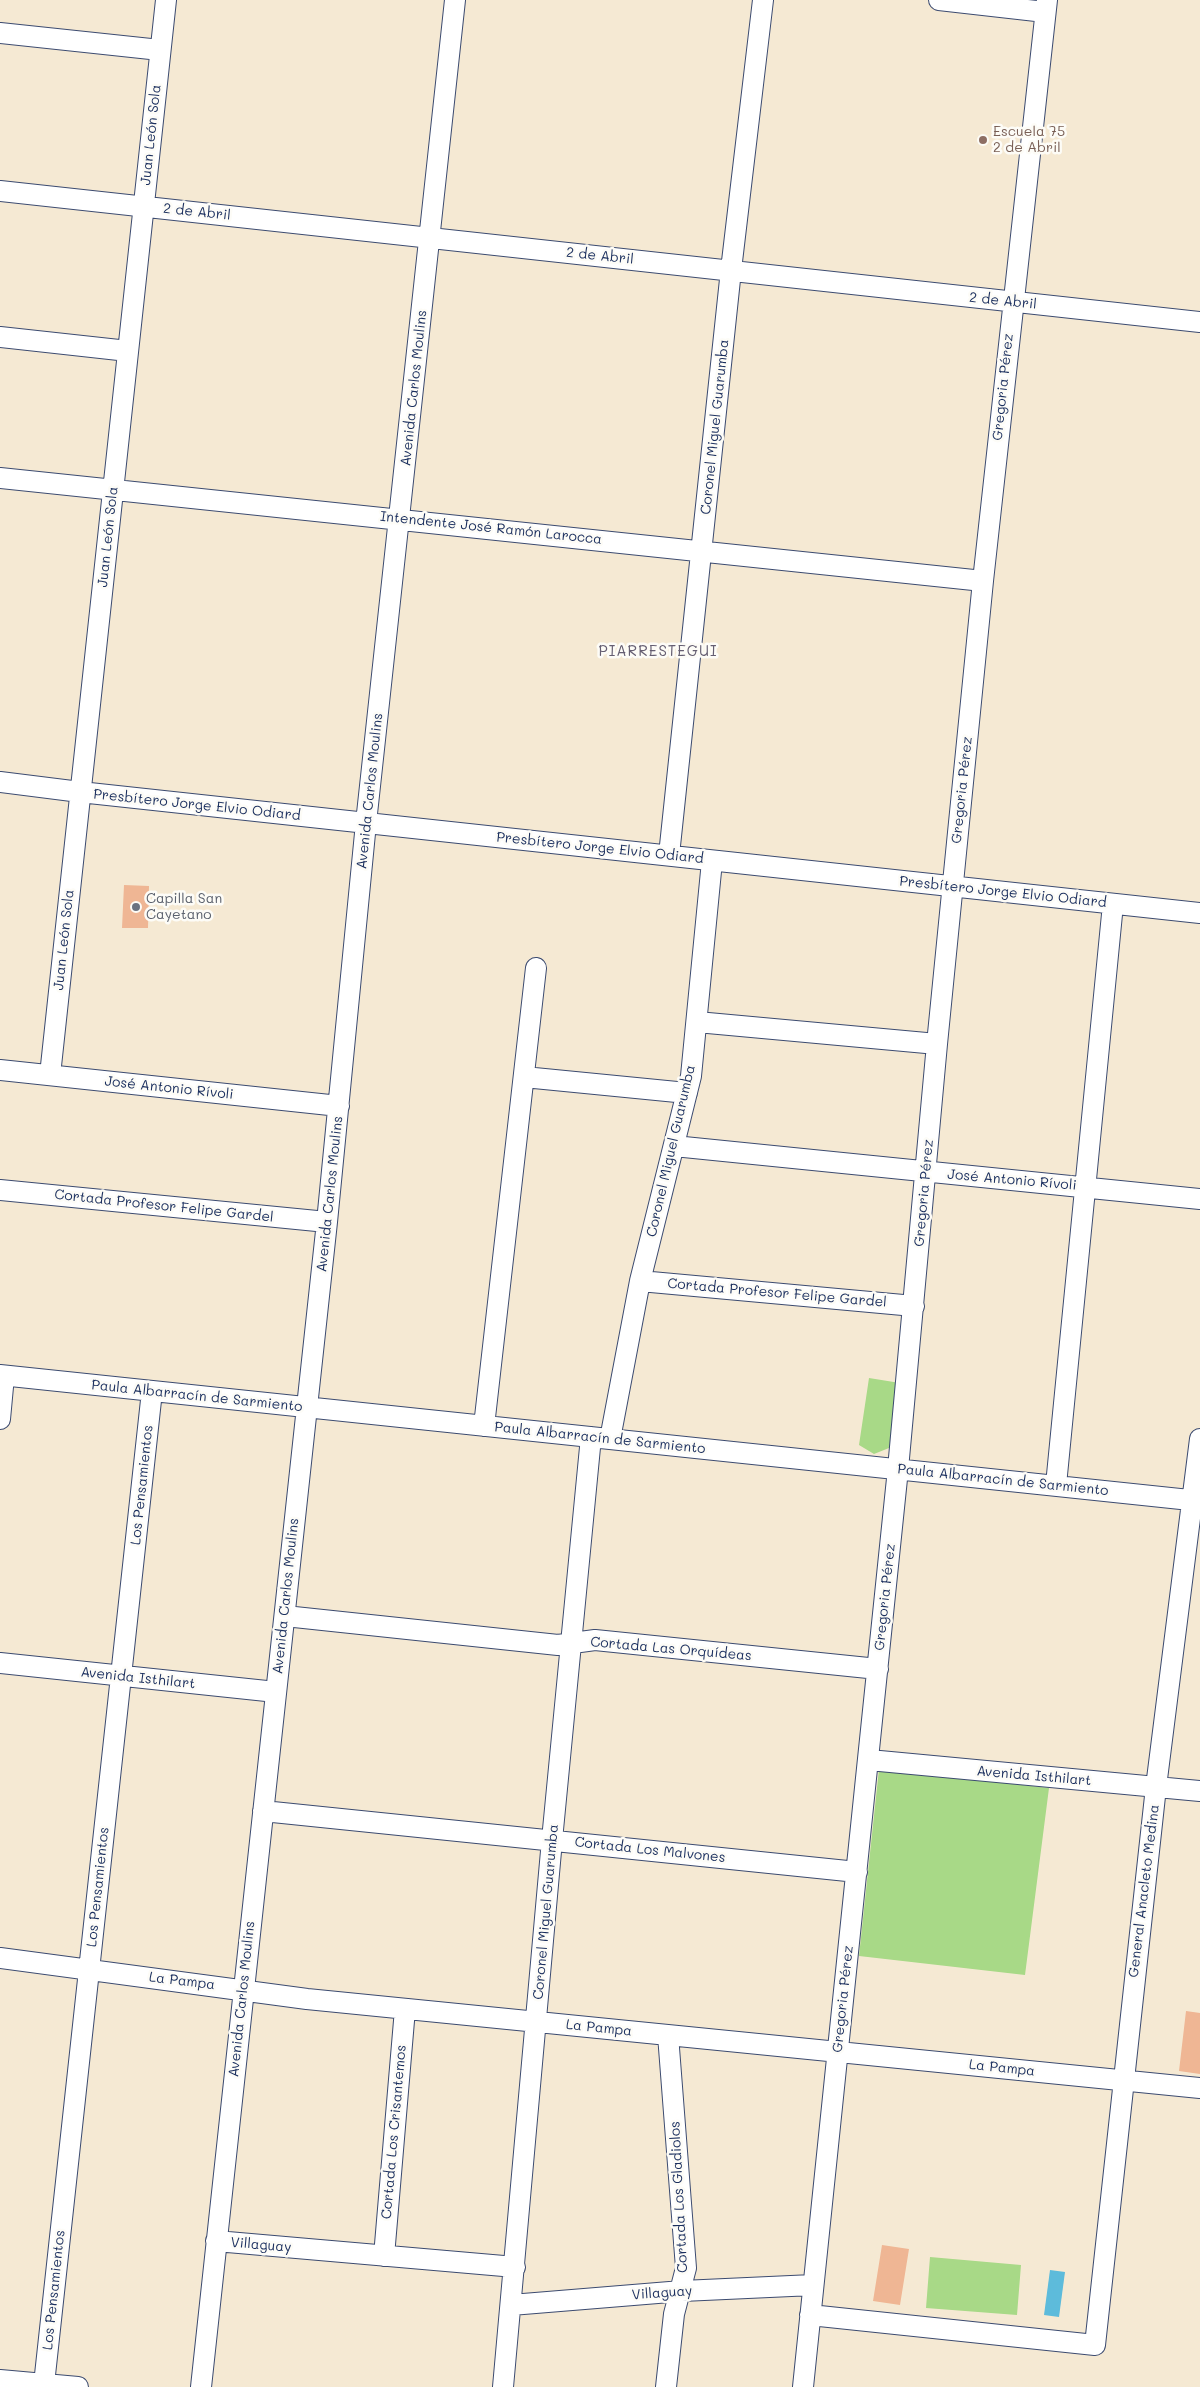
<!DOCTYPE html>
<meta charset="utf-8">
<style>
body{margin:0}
canvas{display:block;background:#f5e9d3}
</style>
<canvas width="1200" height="2387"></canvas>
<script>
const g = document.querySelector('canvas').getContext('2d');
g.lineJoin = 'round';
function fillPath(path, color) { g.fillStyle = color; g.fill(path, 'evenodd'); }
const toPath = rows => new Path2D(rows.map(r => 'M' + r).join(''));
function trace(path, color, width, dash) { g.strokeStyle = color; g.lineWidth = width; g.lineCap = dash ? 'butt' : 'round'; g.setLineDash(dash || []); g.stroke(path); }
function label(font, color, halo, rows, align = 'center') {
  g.font = font + ' Mali,sans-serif'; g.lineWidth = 5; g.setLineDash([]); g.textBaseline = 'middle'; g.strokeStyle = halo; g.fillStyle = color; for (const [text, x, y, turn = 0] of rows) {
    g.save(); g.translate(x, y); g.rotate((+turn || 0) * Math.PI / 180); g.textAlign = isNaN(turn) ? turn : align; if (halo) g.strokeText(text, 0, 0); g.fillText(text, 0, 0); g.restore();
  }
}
const green = toPath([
 [869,1378,900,1383,889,1448,874,1454,859,1445],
 [879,1769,1049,1788,1025,1975,859,1956],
 [930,2257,1021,2265,1017,2315,926,2308]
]);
const water = toPath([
 [1050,2270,1065,2272,1059,2317,1044,2315]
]);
const building = toPath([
 [124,885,149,886,148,928,122,928],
 [1186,2011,1200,2013,1200,2074,1179,2071],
 [882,2245,909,2249,900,2305,873,2301]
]);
const minor = toPath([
 [939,0,1045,12],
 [0,33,160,50],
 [0,191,1200,322],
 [0,337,128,351],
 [0,478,983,581],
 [0,782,80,792,1200,913],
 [669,855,731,270,763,0],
 [697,1022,937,1044],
 [0,1070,339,1106],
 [50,1075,166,0],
 [524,1077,687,1093],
 [674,1146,1200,1199],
 [0,1190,327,1222],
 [640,1281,914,1306],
 [0,1375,1200,1501],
 [0,1419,4,1376],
 [484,1426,536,968],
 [610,1439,640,1281,691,1076,712,861],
 [1056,1485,1113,904],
 [285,1616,558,1645,595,1640,878,1669],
 [0,1663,276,1692],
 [869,1760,1200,1791],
 [263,1811,857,1872],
 [0,1958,307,1999,1200,2088],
 [216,2241,515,2267],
 [384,2256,405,2009],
 [511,2305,682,2291,813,2285],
 [810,2315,1095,2345,1156,1787,1200,1439],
 [0,2380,78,2387],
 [44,2384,152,1391],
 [201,2387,327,1222,366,823,455,0],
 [503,2387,552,1840,591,1437],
 [666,2387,674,2314,686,2268,668,2035],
 [803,2387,898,1469,937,1044,983,581,1047,0]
]);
const markers = [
 [983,140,5,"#8d6e63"],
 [136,907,5,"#6b7280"]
];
const educationNames = [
 ["Escuela 75",993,132],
 ["2 de Abril",993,148]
];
const streetNames = [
 ["Juan León Sola",151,135,-84],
 ["2 de Abril",197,212,6],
 ["2 de Abril",600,256,6],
 ["2 de Abril",1003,301,6],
 ["Gregoria Pérez",1003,387,-84],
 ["Avenida Carlos Moulins",414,388,-84],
 ["Coronel Miguel Guarumba",715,427,-84],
 ["Intendente José Ramón Larocca",491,528,6],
 ["Juan León Sola",108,537,-84],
 ["Gregoria Pérez",962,790,-84],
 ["Avenida Carlos Moulins",370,791,-84],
 ["Presbítero Jorge Elvio Odiard",197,805,6],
 ["Presbítero Jorge Elvio Odiard",600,848,6],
 ["Presbítero Jorge Elvio Odiard",1003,892,6],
 ["Juan León Sola",64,940,-84],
 ["José Antonio Rívoli",169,1088,6],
 ["Coronel Miguel Guarumba",671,1151,-77],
 ["José Antonio Rívoli",1012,1180,5],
 ["Gregoria Pérez",924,1193,-85],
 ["Avenida Carlos Moulins",330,1194,-84],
 ["Cortada Profesor Felipe Gardel",164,1206,6],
 ["Cortada Profesor Felipe Gardel",777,1293,5],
 ["Paula Albarracín de Sarmiento",197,1396,6],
 ["Paula Albarracín de Sarmiento",600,1438,6],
 ["Paula Albarracín de Sarmiento",1003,1480,6],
 ["Los Pensamientos",142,1485,-84],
 ["Avenida Carlos Moulins",286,1596,-84],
 ["Gregoria Pérez",885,1597,-84],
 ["Cortada Las Orquídeas",671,1649,5],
 ["Avenida Isthilart",138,1678,6],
 ["Avenida Isthilart",1034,1776,5],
 ["Cortada Los Malvones",650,1850,6],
 ["Los Pensamientos",98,1887,-84],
 ["General Anacleto Medina",1144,1891,-83],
 ["Coronel Miguel Guarumba",546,1912,-85],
 ["La Pampa",182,1981,7],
 ["Avenida Carlos Moulins",242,1999,-84],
 ["Gregoria Pérez",843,1999,-84],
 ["La Pampa",599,2028,6],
 ["La Pampa",1002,2068,6],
 ["Cortada Los Crisantemos",394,2132,-85],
 ["Cortada Los Gladiolos",679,2197,-93],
 ["Villaguay",261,2245,5],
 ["Los Pensamientos",54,2290,-84],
 ["Villaguay",662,2293,-4]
];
const worshipNames = [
 ["Capilla San",146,899],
 ["Cayetano",146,915]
];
const neighbourhoodNames = [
 ["PIARRESTEGUI",658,651]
];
fillPath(green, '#a8d987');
fillPath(water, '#5dbbdb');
fillPath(building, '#efb694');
trace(minor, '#3c4b70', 22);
trace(minor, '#fff', 20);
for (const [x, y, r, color] of markers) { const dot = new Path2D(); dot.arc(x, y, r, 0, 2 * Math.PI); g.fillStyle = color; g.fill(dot); trace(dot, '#fdfcf7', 2); }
label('14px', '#785e54', '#fdfcf7', educationNames, 'left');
label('14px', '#1b2f5e', '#fdfcf7', streetNames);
label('14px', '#5b616d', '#fdfcf7', worshipNames, 'left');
g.letterSpacing = '1px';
label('15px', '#655e71', '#fdfcf7', neighbourhoodNames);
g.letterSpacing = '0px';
</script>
